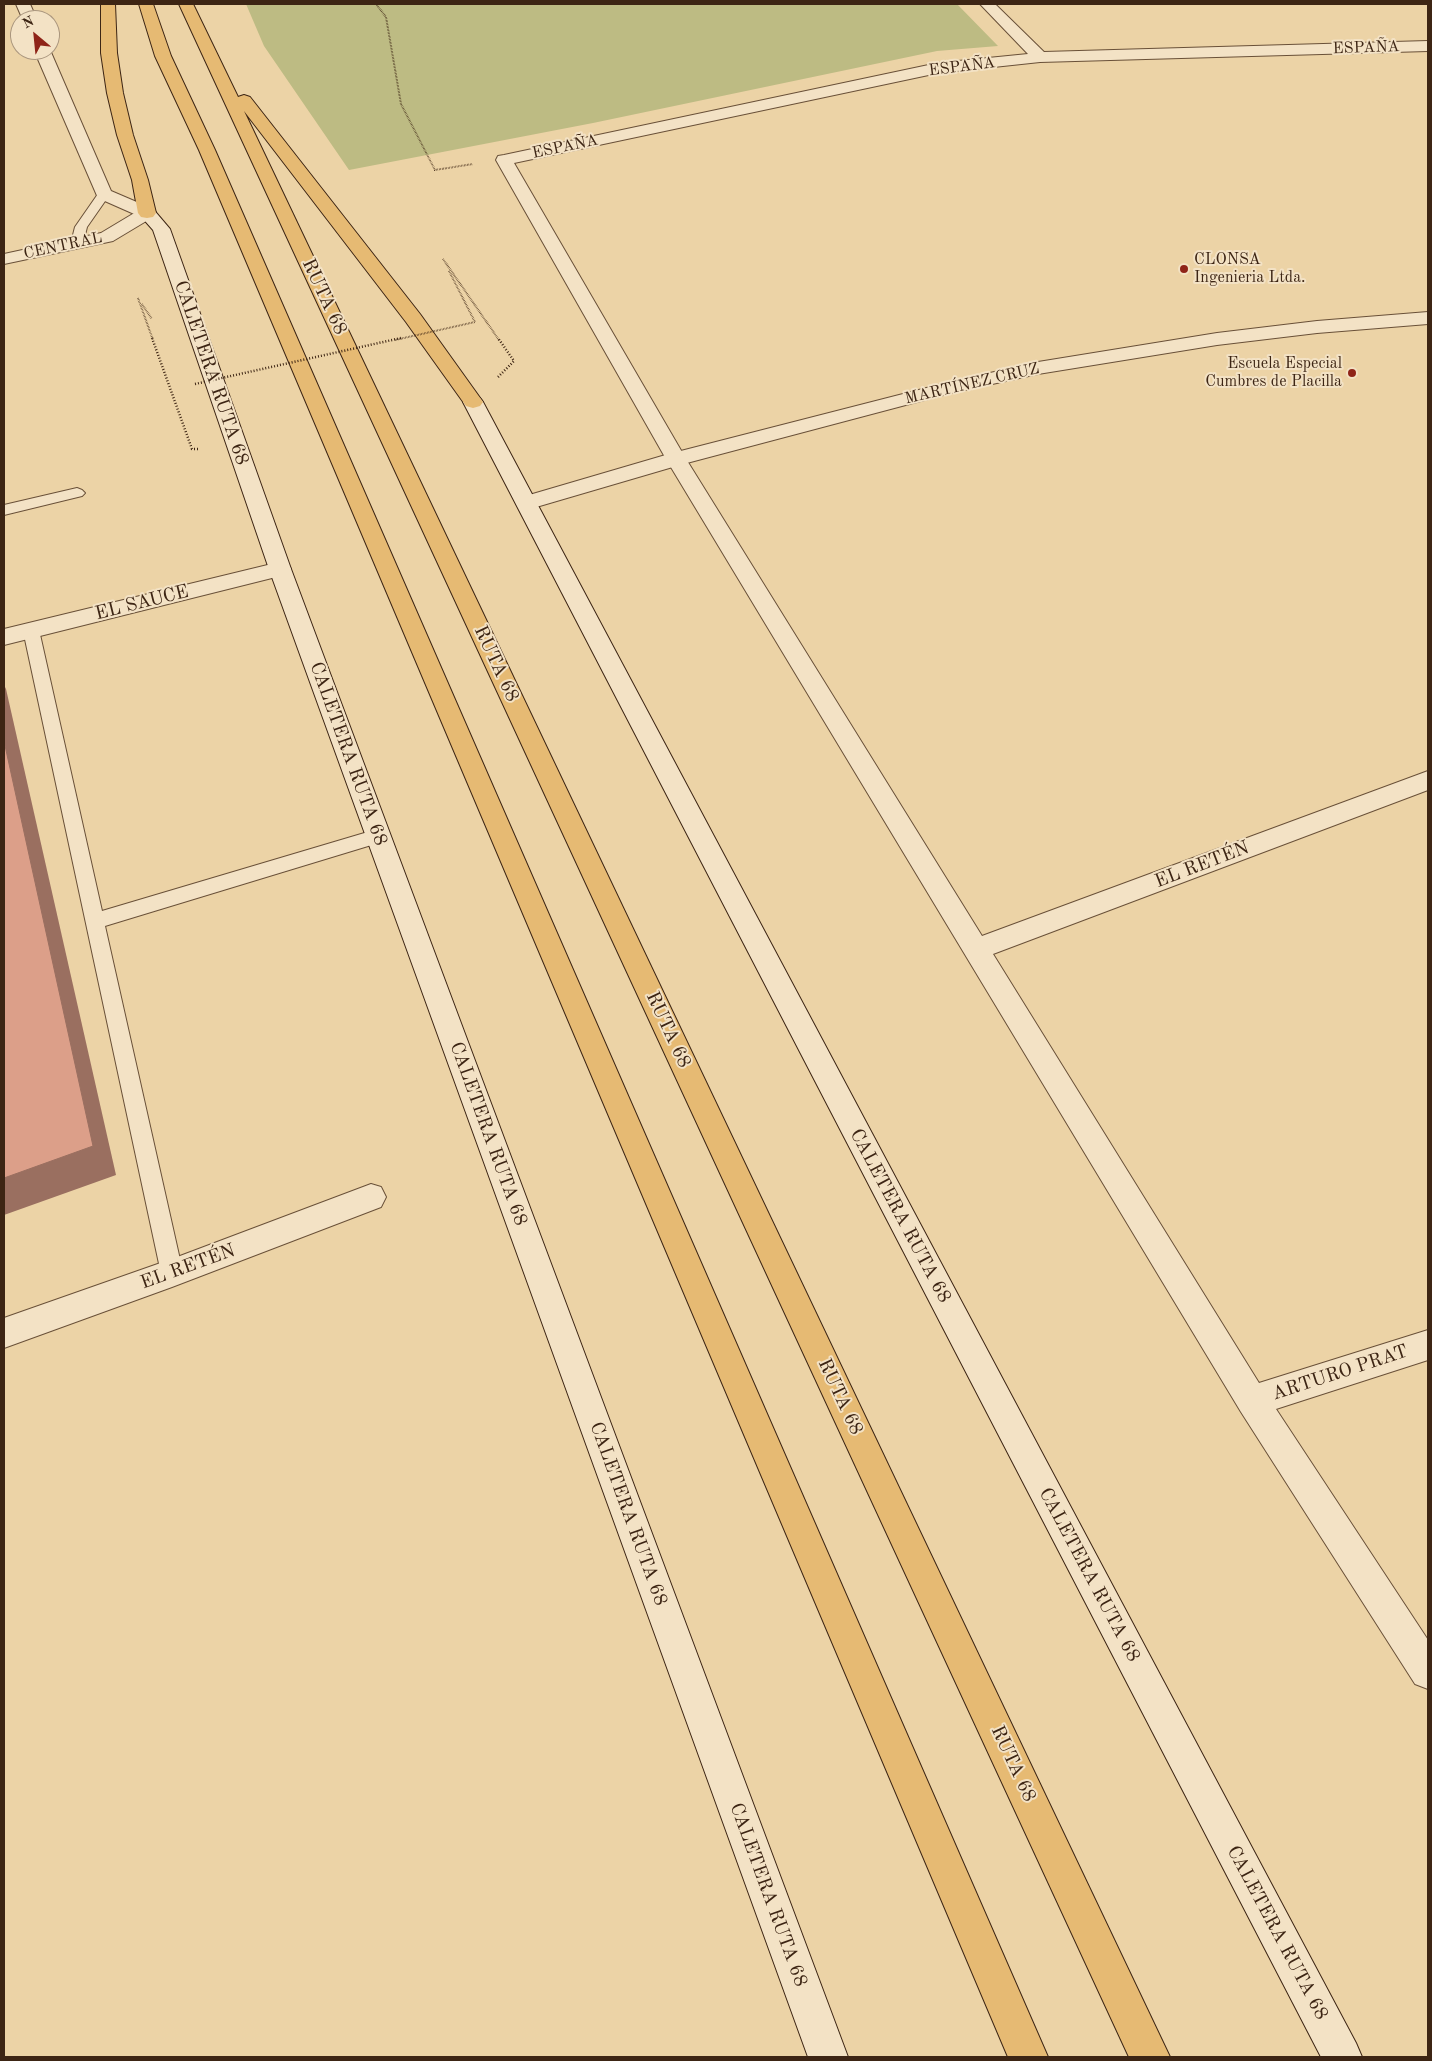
<!DOCTYPE html>
<meta charset="utf-8">
<style>
body{margin:0}
#map{position:relative;width:1432px;height:2061px;overflow:hidden;background:#ecd3a6;font-family:"Old Standard TT",serif}
canvas{display:block}
.frame{position:absolute;inset:0;border:5px solid #3d2514;pointer-events:none}
.north{position:absolute;left:10px;top:10px;width:50px;height:50px;box-sizing:border-box;background:#f3e2c5;border:1px solid #aa967e;border-radius:50%;rotate:332deg;font-size:14px;font-weight:700;line-height:20px;text-align:center;color:#3d2514}
.north::after{content:'';display:block;margin:auto;width:18px;height:22px;background:#8f2418;clip-path:polygon(50% 0,100% 100%,50% 72%,0 100%)}
</style>
<div id="map">
<canvas width="1432" height="2061"></canvas>
<div class="frame"></div>
<div class="north">N</div>
</div>
<script>
const g = document.querySelector('canvas').getContext('2d');
g.lineJoin = 'round';
function fillPath(path, color) { g.fillStyle = color; g.fill(path, 'evenodd'); }
const toPath = rows => new Path2D(rows.map(r => 'M' + r).join(''));
function trace(path, color, width, dash) { g.strokeStyle = color; g.lineWidth = width; g.lineCap = dash ? 'butt' : 'round'; g.setLineDash(dash || []); g.stroke(path); }
function label(font, color, halo, rows, align = 'center') {
  g.font = font + ' "Old Standard TT",serif'; g.lineWidth = 4; g.setLineDash([]); g.textBaseline = 'middle'; g.strokeStyle = halo; g.fillStyle = color; for (const [text, x, y, turn = 0] of rows) {
    g.save(); g.translate(x, y); g.rotate((+turn || 0) * Math.PI / 180); g.textAlign = isNaN(turn) ? turn : align; if (halo) g.strokeText(text, 0, 0); g.fillText(text, 0, 0); g.restore();
  }
}
const green = toPath([
 [246,4,957,4,998,46,937,51,593,123,349,170,264,46]
]);
const pathFar1 = toPath([
 [376,4,386,17,401,104,435,170,473,164],
 [443,259,499,340],
 [449,271,475,322],
 [138,298,153,340],
 [142,304,152,319]
]);
const path = toPath([
 [152,338,192,449,199,449],
 [498,377,514,361,498,338]
]);
const service = toPath([
 [104,190,110,194,87,227,83,243,77,247,72,246,71,243,75,227,100,191,104,190],
 [77,488,82,490,85,493,82,496,4,515,4,505,77,488],
 [31,624,37,626,39,630,102,911,378,829,384,831,387,836,384,841,378,843,105,926,183,1273,180,1280,172,1283,164,1280,161,1273,23,630,25,626,31,624]
]);
const minor = toPath([
 [16,4,30,4,37,20,23,20,16,4],
 [980,4,995,4,1044,52,1428,41,1428,51,1040,62,938,73,514,163,686,459,982,936,1428,771,1428,790,993,954,1259,1383,1428,1330,1428,1360,1276,1409,1428,1640,1428,1689,1415,1684,1241,1412,666,459,496,160,498,156,504,155,938,63,1028,54,980,4],
 [34,50,50,50,111,191,153,209,156,213,153,217,147,218,141,217,98,198,34,50],
 [371,1184,381,1187,386,1197,381,1207,172,1287,4,1348,4,1318,172,1259,371,1184]
]);
const tertiary = toPath([
 [147,208,153,209,156,213,153,217,113,241,4,264,4,254,101,233,141,209,147,208],
 [1428,312,1428,324,1317,333,1217,345,1038,374,951,393,683,464,526,510,519,508,516,503,519,498,669,454,942,384,1038,362,1217,333,1317,321,1428,312],
 [280,562,288,564,291,569,288,574,4,645,4,629,280,562]
]);
const secondary = toPath([
 [147,208,153,209,170,229,291,569,848,2057,808,2057,269,569,153,230,138,213,141,209,147,208],
 [473,396,480,398,483,402,1356,2043,1362,2057,1321,2057,463,402,466,398,473,396]
]);
const motorway = toPath([
 [101,4,115,4,117,53,123,93,133,135,148,180,156,213,153,217,147,218,141,217,138,213,132,180,117,135,107,93,101,53,101,4],
 [139,4,153,4,171,56,215,150,1048,2057,1008,2057,199,150,155,56,139,4],
 [179,4,193,4,238,97,244,95,250,97,420,314,483,402,480,406,473,408,466,406,406,322,244,111,1170,2057,1129,2057,179,4]
]);
const pathBridgeFar1 = toPath([
 [395,340,475,322]
]);
const pathBridge = toPath([
 [195,384,401,338]
]);
const shadedWall = toPath([
 [4,685,6,689,116,1175,4,1215]
]);
const building = toPath([
 [4,741,93,1146,4,1178,4,741]
]);
const markers = [
 [1184,269,5,"#8f2418"],
 [1352,373,5,"#8f2418"]
];
const farStreetnames = [
 ["ESPAÑA",1366,48,-2],
 ["ESPAÑA",962,67,-7],
 ["ESPAÑA",565,147,-12],
 ["CENTRAL",63,246,-12],
 ["MARTÍNEZ CRUZ",972,384,-13]
];
const farPoinames = [
 ["CLONSA",1194,260],
 ["Ingenieria Ltda.",1194,278],
 ["Escuela Especial",1342,364,"right"],
 ["Cumbres de Placilla",1342,382,"right"]
];
const streetNames = [
 ["RUTA 68",324,297,65],
 ["CALETERA RUTA 68",211,373,71],
 ["EL SAUCE",142,603,-14],
 ["RUTA 68",496,664,65],
 ["CALETERA RUTA 68",348,754,70],
 ["EL RETÉN",1202,865,-21],
 ["RUTA 68",668,1030,65],
 ["CALETERA RUTA 68",488,1134,70],
 ["CALETERA RUTA 68",900,1216,62],
 ["EL RETÉN",188,1267,-20],
 ["ARTURO PRAT",1340,1373,-18],
 ["RUTA 68",840,1397,65],
 ["CALETERA RUTA 68",628,1514,70],
 ["CALETERA RUTA 68",1089,1575,62],
 ["RUTA 68",1013,1764,65],
 ["CALETERA RUTA 68",768,1895,70],
 ["CALETERA RUTA 68",1277,1933,62]
];
fillPath(green, '#bdbb83');
trace(service, '#695038', 2);
trace(minor, '#695038', 2);
trace(tertiary, '#695038', 2);
trace(secondary, '#3d2514', 2);
trace(motorway, '#3d2514', 2);
trace(pathFar1, '#3d2514', 2, [0.5, 1]);
trace(path, '#3d2514', 2.5, [1, 2]);
fillPath(service, '#f3e2c5');
fillPath(minor, '#f3e2c5');
fillPath(tertiary, '#f3e2c5');
fillPath(secondary, '#f3e2c5');
fillPath(motorway, '#e6ba73');
trace(pathBridgeFar1, '#3d2514', 2, [0.5, 1]);
trace(pathBridge, '#3d2514', 2.5, [1, 2]);
fillPath(shadedWall, '#9a6f60');
fillPath(building, '#dc9f89');
trace(building, '#9a6f60', 1);
for (const [x, y, r, color] of markers) { const dot = new Path2D(); dot.arc(x, y, r, 0, 2 * Math.PI); g.fillStyle = color; g.fill(dot); trace(dot, '#f3e2c5', 2); }
label('16px', '#3d2514', '#f3e2c5', farStreetnames);
label('16px', '#3d2514', '#f3e2c5', farPoinames, 'left');
label('19px', '#3d2514', '#f3e2c5', streetNames);
</script>
